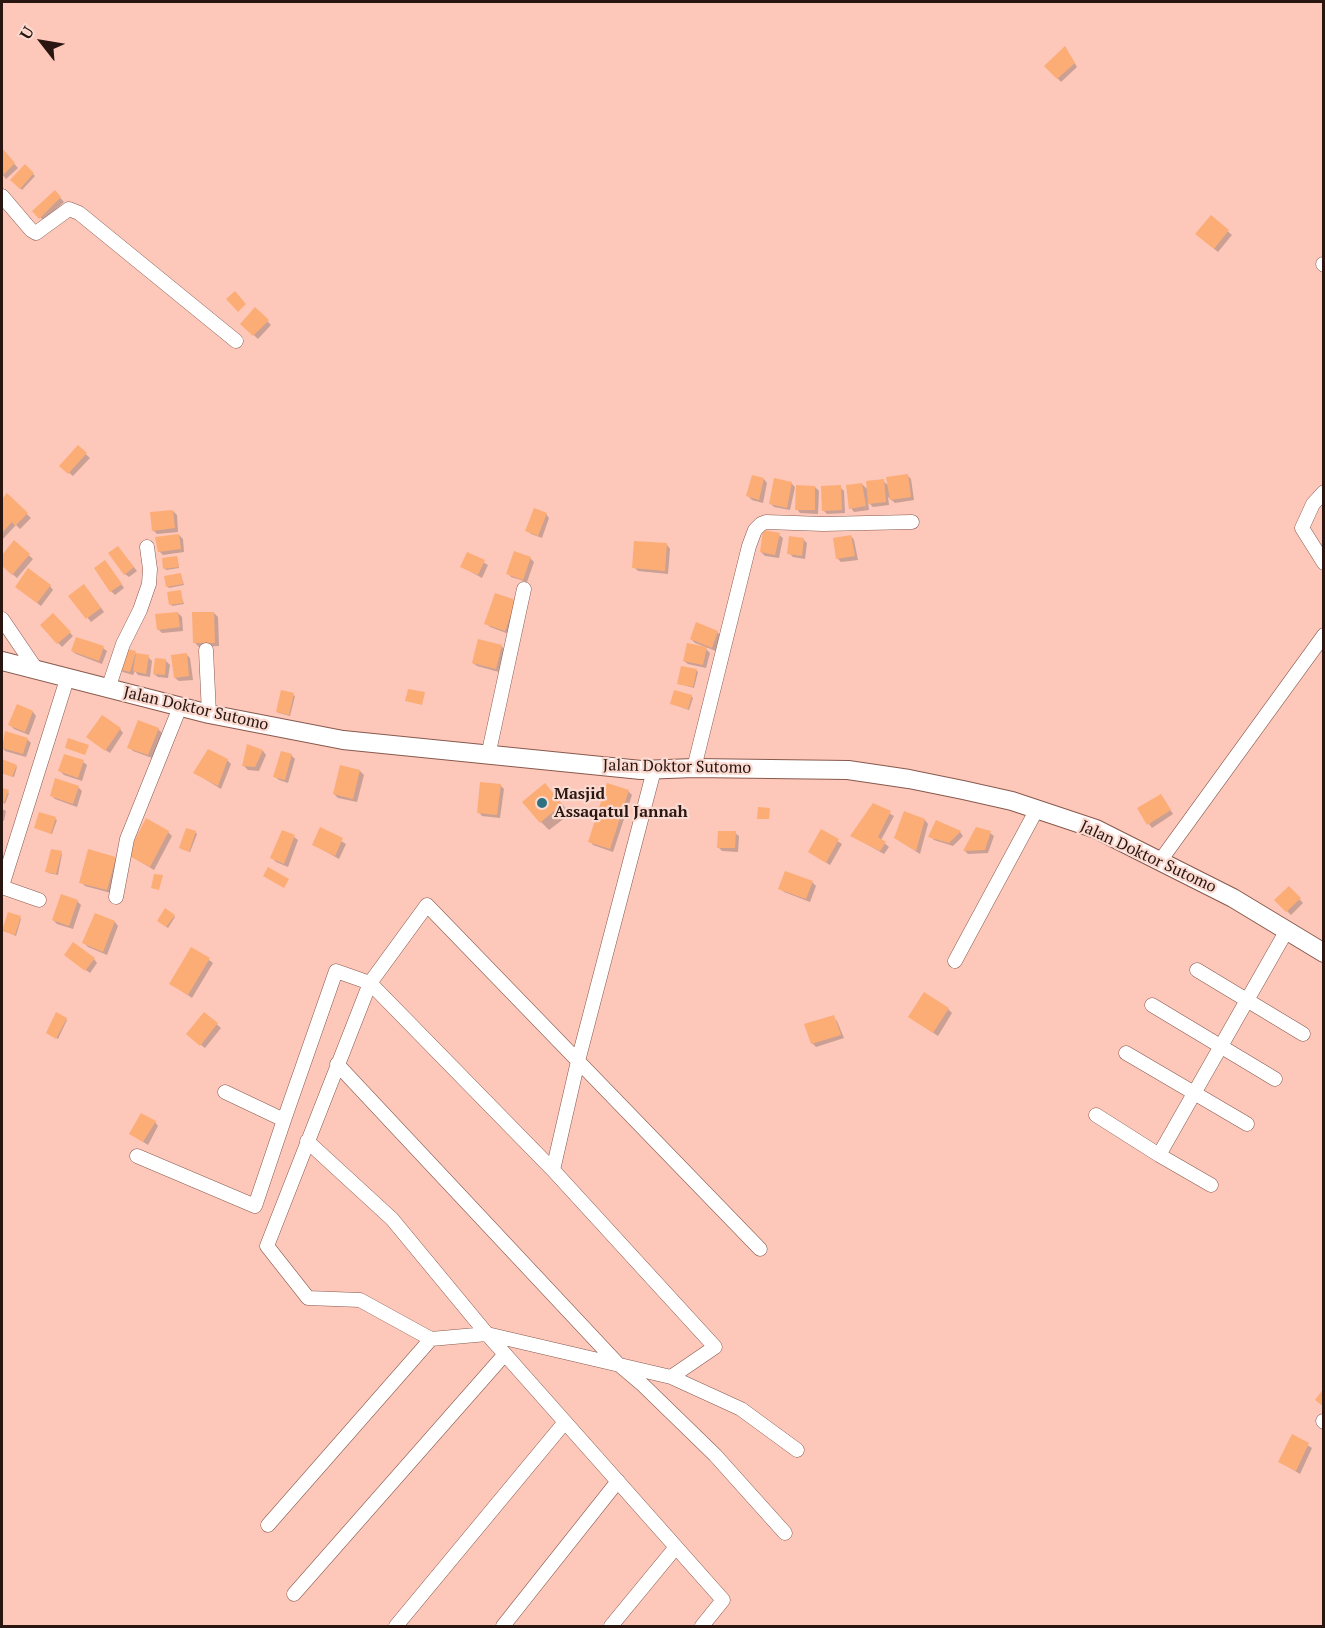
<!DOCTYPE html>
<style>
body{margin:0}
#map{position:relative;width:1325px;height:1628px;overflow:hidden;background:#fdc7b9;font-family:"PT Serif",serif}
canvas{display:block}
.frame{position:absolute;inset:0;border:3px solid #291611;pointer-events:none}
.north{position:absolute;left:12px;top:12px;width:60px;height:60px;-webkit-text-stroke:4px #fbdad1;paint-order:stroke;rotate:301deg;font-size:16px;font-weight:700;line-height:24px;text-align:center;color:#291611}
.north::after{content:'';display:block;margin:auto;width:21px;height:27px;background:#291611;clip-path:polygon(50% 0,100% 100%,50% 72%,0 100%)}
</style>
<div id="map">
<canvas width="1325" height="1628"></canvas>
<div class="frame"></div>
<div class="north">U</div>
</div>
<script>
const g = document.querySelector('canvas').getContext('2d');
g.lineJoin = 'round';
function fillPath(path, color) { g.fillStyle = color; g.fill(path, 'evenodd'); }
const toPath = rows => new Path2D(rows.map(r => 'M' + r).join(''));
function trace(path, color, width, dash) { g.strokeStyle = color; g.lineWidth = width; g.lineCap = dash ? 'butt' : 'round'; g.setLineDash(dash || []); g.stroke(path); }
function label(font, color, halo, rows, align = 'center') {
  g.font = font + ' "PT Serif",serif'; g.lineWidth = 4.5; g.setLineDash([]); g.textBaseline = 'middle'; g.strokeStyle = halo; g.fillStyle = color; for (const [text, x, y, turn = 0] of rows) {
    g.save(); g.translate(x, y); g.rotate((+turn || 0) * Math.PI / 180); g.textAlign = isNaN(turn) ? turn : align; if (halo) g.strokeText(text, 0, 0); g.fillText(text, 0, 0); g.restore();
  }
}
const shadow = toPath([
 [1068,52,1077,67,1061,82,1046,66],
 [2,150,18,168,6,179,2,174],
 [25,166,35,176,22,190,12,180],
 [55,192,64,202,44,221,34,211],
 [1211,217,1232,235,1218,252,1201,238],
 [255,309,271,325,258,339,242,324],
 [78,447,90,458,73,476,61,466],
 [907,475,911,479,914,500,895,503,888,497,889,505,873,507,868,502,869,510,854,512,851,508,862,484,868,490,883,481,889,486],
 [764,479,767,483,763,503,752,500,748,496],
 [791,483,795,487,790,510,774,507,770,503],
 [815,487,819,491,818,514,800,513,797,509],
 [840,487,844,491,845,513,827,514,823,510],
 [7,495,31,518,20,529,16,525,2,540,2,501],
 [173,511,177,515,178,532,157,534,153,530],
 [546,514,549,518,542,538,531,534,527,530],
 [179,535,183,539,184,552,163,555,159,551],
 [779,535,783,538,779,558,765,556,761,552],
 [851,536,854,540,858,560,841,562,837,558],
 [803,539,807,543,805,559,793,557,789,553],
 [14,542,33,559,17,578,2,565,2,557],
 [667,545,670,549,668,574,638,571,634,567],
 [121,551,137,571,129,577,125,574],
 [468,554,488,565,482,578,462,567],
 [177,557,179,568,166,570,165,569],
 [530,558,534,562,527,582,511,577,508,573],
 [109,566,124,588,115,595,111,591],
 [181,575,184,585,169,588,167,586],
 [50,586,53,590,41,606,20,590],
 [88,590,104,612,91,622,71,596],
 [180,592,184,604,172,606,171,604],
 [515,602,509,634,490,627,486,623],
 [178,613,182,617,183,631,162,633,158,629],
 [214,613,218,617,219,646,199,647,195,643],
 [53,615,73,636,62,647,42,626],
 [717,632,721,636,716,651,695,643,691,639],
 [501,646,505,650,499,672,477,666,473,663],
 [103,648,107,651,102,664,76,654,72,651],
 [705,648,710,653,706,668,688,664,684,661],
 [135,653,137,655,148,657,152,661,150,677,138,675,135,671,133,675,123,672,119,668],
 [186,654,190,658,193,680,179,681,175,678],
 [166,661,170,665,168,678,158,677,154,674],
 [696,670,698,672,694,688,679,684],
 [293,695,295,696,290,716,279,713,277,712],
 [691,696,693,698,689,710,672,704],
 [18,706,33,712,36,716,29,735,14,729,10,725],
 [120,729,123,733,110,753,92,741],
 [158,729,162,733,152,758,133,751,129,747],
 [6,733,27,739,31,743,26,757,5,751,2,747],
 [248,746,263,751,266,755,259,771,248,770,244,766],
 [291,755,295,759,288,783,279,780,275,777],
 [227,760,231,764,221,789,195,773],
 [2,761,17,767,14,777,2,773],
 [83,762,87,765,82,781,64,775,60,771],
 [360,771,364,775,357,802,338,798,334,794],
 [500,785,504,789,500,818,482,816,479,812],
 [78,787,82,791,77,807,55,799,51,795],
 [2,789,9,793,5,804,2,802],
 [628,791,632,795,613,852,593,845,590,841],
 [553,793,570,814,549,830,541,822],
 [1164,800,1173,814,1152,828,1149,824],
 [873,804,894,816,881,840,889,847,884,854,852,836],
 [2,809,6,811,4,821,2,820],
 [55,819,57,820,52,834,36,828],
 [925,820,928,824,920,854,895,838],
 [937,822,960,832,963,836,953,846,934,840,930,836],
 [321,829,346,844,339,859,314,845],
 [821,831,842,844,830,865,809,852],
 [168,832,172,836,154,870,129,855],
 [195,832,197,834,190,852,182,849,180,848],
 [735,833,739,836,738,852,722,851,718,847],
 [990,833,994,836,988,853,968,854,965,851],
 [294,837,298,840,288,867,276,862,272,858],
 [61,853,62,854,58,875,48,873],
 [115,858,119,862,111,893,85,886,81,882],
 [812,882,816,886,810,902,784,892,780,888],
 [1289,888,1303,903,1291,915,1276,900],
 [77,901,81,905,73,929,57,924,53,920],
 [166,910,175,917,168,928,160,922],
 [20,918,21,919,16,936,4,931],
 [115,922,118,926,107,955,88,947,84,943],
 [69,958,94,959,97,963,90,973],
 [209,960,213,963,192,998,171,984],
 [948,1009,952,1013,938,1036,914,1020],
 [205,1014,221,1028,205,1048,192,1038],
 [833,1017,837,1021,844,1038,816,1047,812,1043],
 [66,1019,67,1020,58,1039,49,1034],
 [155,1122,158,1126,148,1145,131,1134],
 [1293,1436,1312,1448,1300,1474,1280,1462]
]);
const building = toPath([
 [1065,46,1075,63,1057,79,1044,66],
 [2,148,15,163,2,176],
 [25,164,34,173,20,189,10,180],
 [55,190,61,197,39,219,32,211],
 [1211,215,1229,230,1214,249,1195,234],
 [235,291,246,304,238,312,226,299],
 [255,307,269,320,253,336,240,324],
 [78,445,87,453,68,474,59,466],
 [908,474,911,497,890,500,886,477],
 [752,475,764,478,759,500,746,496],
 [774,478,792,482,787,508,769,504],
 [884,479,886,502,868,504,866,481],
 [862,483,866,506,849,509,846,485],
 [796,485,815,486,815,510,795,510],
 [841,485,842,510,822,511,821,486],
 [7,493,28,513,15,526,12,522,2,533,2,499],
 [534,508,547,513,538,536,525,531],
 [173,510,175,528,152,531,150,512],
 [763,530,780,533,775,555,760,552],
 [179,534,181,549,158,552,155,537],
 [851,535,855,556,836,559,833,538],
 [789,536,804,538,802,556,787,554],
 [14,540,30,554,12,575,2,566,2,555],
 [634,541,667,543,665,571,632,568],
 [118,546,134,567,124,575,108,553],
 [514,551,531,557,523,580,506,574],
 [467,552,485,560,478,575,460,567],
 [177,556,179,567,163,569,162,558],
 [105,560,122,584,110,592,94,568],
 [28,568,51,585,37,603,15,587],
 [181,573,183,584,166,587,164,576],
 [84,584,101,608,86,619,68,596],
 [181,590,183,603,169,605,167,592],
 [495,593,516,600,505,631,484,624],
 [178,612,180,627,157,630,155,614],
 [192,612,214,612,215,643,193,643],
 [53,613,71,632,57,644,40,625],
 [696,622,718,631,712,648,690,639],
 [76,637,104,646,99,661,71,651],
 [478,639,502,645,496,669,472,663],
 [687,643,707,647,703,665,683,661],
 [123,648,136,651,130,672,118,669],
 [136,653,149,655,146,674,133,671],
 [187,653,189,676,174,678,171,655],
 [155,658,166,659,165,675,153,674],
 [681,666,697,669,693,687,677,684],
 [408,689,425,692,422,705,405,701],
 [281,690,294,693,289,715,276,712],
 [674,690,692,695,688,709,670,704],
 [17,704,33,711,25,732,8,725],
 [102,715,121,728,105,751,86,737],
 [138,720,159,728,148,755,127,748],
 [5,731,28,738,23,754,2,748],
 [68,738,89,745,85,755,65,748],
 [247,744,263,750,255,767,242,766],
 [208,749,228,759,218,786,193,773],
 [281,751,292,754,285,780,273,777],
 [64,754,84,760,78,778,58,771],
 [2,759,17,765,12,777,2,773],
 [340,765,360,770,353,799,333,794],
 [55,778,79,786,73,804,50,796],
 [480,782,501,784,497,815,477,813],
 [545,783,562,804,540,823,522,802],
 [607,783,629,790,610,849,588,842],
 [2,788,9,790,4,803,2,802],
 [1161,794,1171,810,1147,825,1137,808],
 [873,803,891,811,878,837,886,842,880,851,850,836],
 [758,807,770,808,769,819,757,819],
 [904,811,925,819,916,851,894,838],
 [39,812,56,817,51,834,34,828],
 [146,818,169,831,150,867,127,855],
 [936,820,961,831,949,843,928,837],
 [320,827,343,838,335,856,312,845],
 [976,827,991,831,985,850,963,851],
 [186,828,196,831,189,852,179,848],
 [821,829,839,839,826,863,808,852],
 [282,830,295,835,284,864,270,858],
 [718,831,736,831,735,848,717,848],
 [51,849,62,851,56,874,45,872],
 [88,849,116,857,107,890,79,883],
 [268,867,289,879,284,888,263,876],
 [785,871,813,881,806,899,778,889],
 [154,874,163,875,159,890,151,888],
 [1289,886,1301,898,1286,912,1274,900],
 [61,894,78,900,69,926,52,920],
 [165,908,175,915,166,927,157,921],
 [8,912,21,916,15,935,2,931],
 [95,913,115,921,103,952,82,943],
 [73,942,95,958,85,971,64,955],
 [191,947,210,958,188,995,169,984],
 [924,992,949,1008,933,1033,908,1017],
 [56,1012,67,1018,56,1039,46,1033],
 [204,1012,218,1023,200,1046,186,1034],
 [834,1015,841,1035,811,1044,804,1024],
 [141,1113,156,1121,143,1142,129,1134],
 [1324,1388,1324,1407,1315,1400],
 [1292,1434,1309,1443,1296,1471,1278,1462]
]);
const minor = toPath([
 [2,196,31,230,36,233,69,209,79,213,236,341],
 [1323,264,1324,265],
 [1324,492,1313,504,1302,528,1324,563],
 [2,619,36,669],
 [206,650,209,714],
 [108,689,123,644,140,610,149,584,150,569,147,547],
 [488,756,524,589],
 [694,768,749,546,755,530,761,524,766,522,823,524,912,522],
 [1160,861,1324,635],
 [2,886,67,679],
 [2,887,39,900],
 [116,897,127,839,180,707],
 [955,961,1037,809],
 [1197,970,1303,1034],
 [1152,1005,1275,1079],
 [1126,1053,1247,1124],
 [337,1064,617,1363,643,1385,715,1455,785,1533],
 [225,1092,284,1120,336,971,370,983,553,1170,715,1347,671,1377],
 [1096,1115,1159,1155],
 [307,1141,392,1219,487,1334,723,1600,702,1626],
 [137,1156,255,1206,284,1120],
 [553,1170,578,1061,654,770],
 [1211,1185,1159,1155,1287,930],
 [760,1249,427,905,370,983,267,1246,308,1298,360,1300,431,1339,487,1334,671,1377,741,1409,797,1450],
 [1323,1421,1324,1422],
 [268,1525,431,1339],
 [294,1594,505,1354],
 [396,1626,565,1422],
 [503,1626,618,1481],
 [611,1626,676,1547]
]);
const tertiary = toPath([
 [2,661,209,714,343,740,641,770,694,768,848,770,909,779,963,790,1012,801,1096,829,1233,898,1324,953]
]);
const markers = [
 [542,803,6,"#2e7281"]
];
const streetNames = [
 ["Jalan Doktor Sutomo",196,709,13],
 ["Jalan Doktor Sutomo",677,767,1],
 ["Jalan Doktor Sutomo",1148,857,25]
];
const poiNames = [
 ["Masjid",554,794],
 ["Assaqatul Jannah",554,812]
];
fillPath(shadow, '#0003');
fillPath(building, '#fcad76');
trace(minor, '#88594d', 15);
trace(tertiary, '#88594d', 20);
trace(minor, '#fff', 14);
trace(tertiary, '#fff', 18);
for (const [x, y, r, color] of markers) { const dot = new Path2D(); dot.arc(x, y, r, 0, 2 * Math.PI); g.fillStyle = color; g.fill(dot); trace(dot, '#fbdad1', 2); }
label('16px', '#291611', '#fbdad1', streetNames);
label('bold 16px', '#291611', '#fbdad1', poiNames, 'left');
</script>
